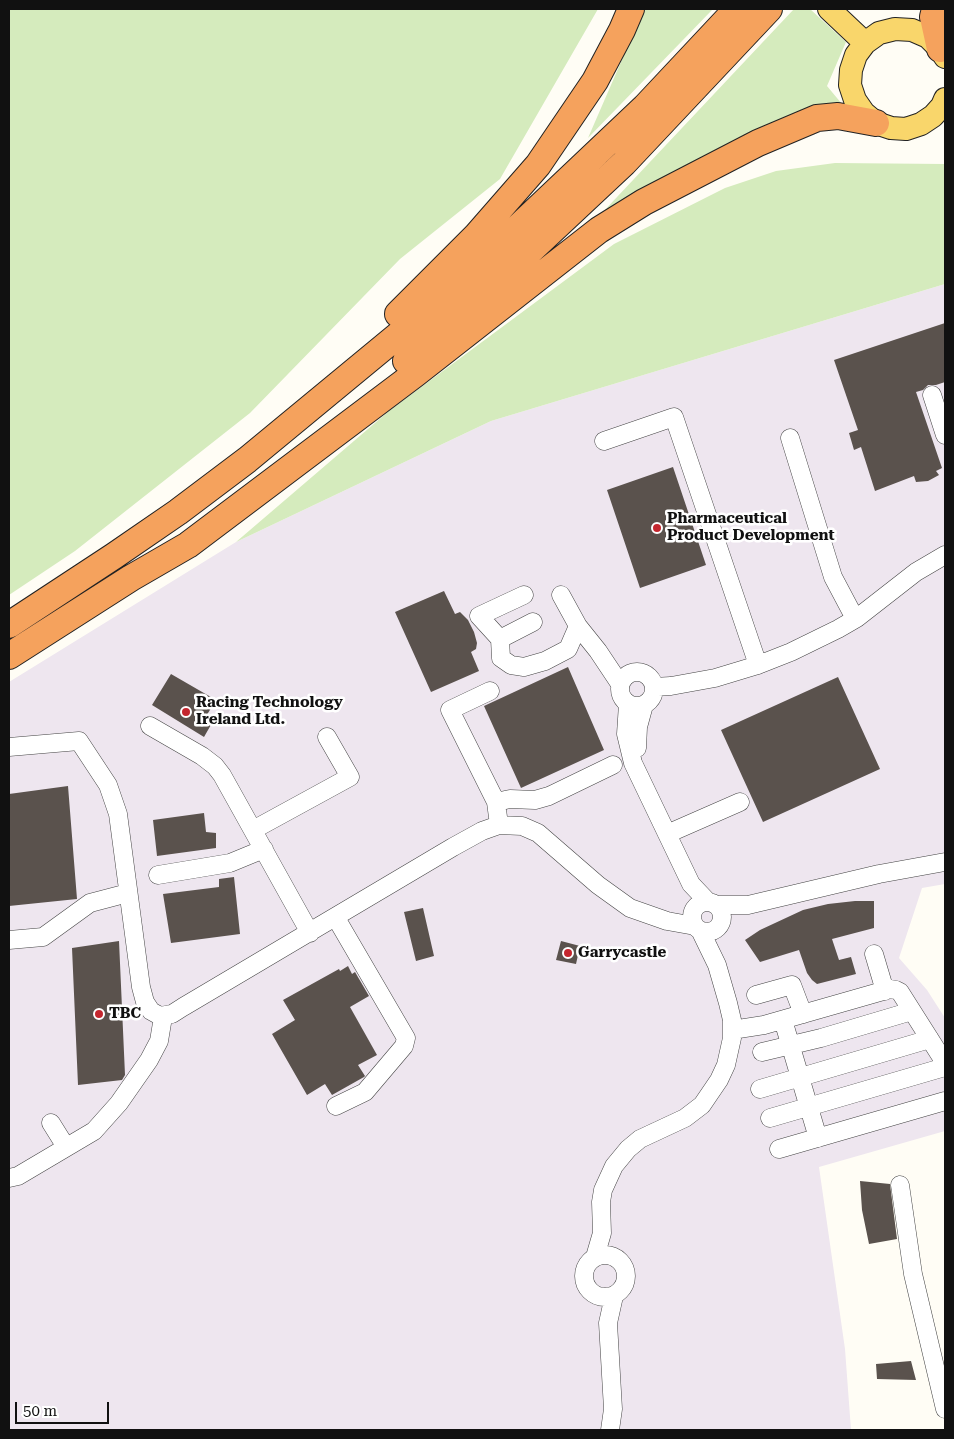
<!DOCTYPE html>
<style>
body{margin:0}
#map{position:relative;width:954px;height:1439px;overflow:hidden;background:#fffdf5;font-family:"Roboto Serif",serif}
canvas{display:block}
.frame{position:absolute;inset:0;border:10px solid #111;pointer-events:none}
.scale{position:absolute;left:15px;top:1402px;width:94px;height:22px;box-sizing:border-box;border:2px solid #111;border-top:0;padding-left:6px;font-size:15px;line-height:18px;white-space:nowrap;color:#111;-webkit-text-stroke:4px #fff;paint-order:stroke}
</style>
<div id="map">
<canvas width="954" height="1439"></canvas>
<div class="frame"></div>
<div class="scale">50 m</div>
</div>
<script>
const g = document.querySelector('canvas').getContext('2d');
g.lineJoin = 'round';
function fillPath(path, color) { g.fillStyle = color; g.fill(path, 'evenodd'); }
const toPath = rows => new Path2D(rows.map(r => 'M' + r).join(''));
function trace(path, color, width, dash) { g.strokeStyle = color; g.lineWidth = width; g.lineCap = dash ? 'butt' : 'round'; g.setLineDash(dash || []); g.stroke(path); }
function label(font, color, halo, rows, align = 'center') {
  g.font = font + ' "Roboto Serif",serif'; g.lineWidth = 5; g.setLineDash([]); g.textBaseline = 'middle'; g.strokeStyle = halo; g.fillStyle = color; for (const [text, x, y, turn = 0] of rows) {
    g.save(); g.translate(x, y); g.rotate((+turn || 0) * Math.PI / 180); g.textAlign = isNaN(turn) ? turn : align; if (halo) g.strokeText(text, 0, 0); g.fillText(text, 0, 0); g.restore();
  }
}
const industrial = toPath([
 [945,284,945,884,922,888,899,958,927,990,945,1018,945,1131,819,1167,845,1349,851,1430,9,1430,9,682,236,542,491,421]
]);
const green = toPath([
 [9,9,598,9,500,179,400,259,250,413,75,551,9,595],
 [644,9,713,9,588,138],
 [794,9,810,9,846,42,827,86,842,104,601,214],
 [835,163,945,164,945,284,491,421,236,542,389,411,614,244,725,188,776,171]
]);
const building = toPath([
 [945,323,945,382,936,385,928,385,923,390,916,392,942,468,936,471,939,475,928,481,916,482,914,476,875,491,861,447,854,450,849,433,858,430,834,360],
 [673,467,706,565,640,588,607,490],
 [444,591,455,614,460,612,468,620,474,632,477,643,476,649,471,652,479,671,431,692,395,612],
 [568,667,604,750,521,788,484,706],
 [171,674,216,700,205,718,212,723,204,737,152,705],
 [838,677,880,769,763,822,721,730],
 [68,786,77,899,9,906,9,794],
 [204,813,206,832,216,833,216,848,157,856,153,820],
 [234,877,240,934,171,943,163,894,219,887,219,879],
 [855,901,874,901,874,928,832,939,839,960,851,957,856,974,817,984,812,980,807,973,799,950,760,962,745,940,760,930,803,910,828,904],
 [423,908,434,956,416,961,404,912],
 [119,941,125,1075,122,1080,78,1085,72,948],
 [561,941,580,946,576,964,556,960],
 [348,966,352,974,355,972,369,996,350,1007,377,1055,358,1065,365,1076,364,1077,332,1095,325,1084,307,1095,272,1034,295,1020,283,1000,339,969,340,971],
 [860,1181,890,1184,897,1239,869,1244,862,1210],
 [911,1361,916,1380,877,1379,876,1364]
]);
const minor = toPath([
 [932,395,945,435],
 [790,438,833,577,851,611,857,618],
 [604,441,674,417,758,665],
 [524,595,479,616,500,639,501,658,511,665,524,667,545,661,568,649,578,626],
 [561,595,578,626,598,651,620,684],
 [500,639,533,622],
 '620 689a17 17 0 1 1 34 0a17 17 0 1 1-34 0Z',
 [654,687,671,686,715,678,758,665,791,652,838,629,857,618,916,572,945,555],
 [490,691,450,710,496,802,499,825],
 [628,704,626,734,633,763,691,884,708,902],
 [150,726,202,756,215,766,222,775,310,933],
 [9,747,79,741,108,785,118,814,141,987,145,1002,151,1011,160,1016,172,1014,183,1007,453,847,482,831,499,825,522,826,538,833,598,885,630,908,667,921,695,926],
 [637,748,638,727,644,705],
 [496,802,510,799,535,800,549,796,613,765],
 [253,830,350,777,327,737],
 [667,834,740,802],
 [158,875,230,863,264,849],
 '692 917a15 15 0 1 1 30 0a15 15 0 1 1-30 0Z',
 [716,905,748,905,879,874,945,862],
 [9,940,43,937,90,903,128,893],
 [874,954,885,991],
 [756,995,792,985,803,1014],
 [783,1020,818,1138],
 [732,1030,764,1025,890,989,896,990,900,992,945,1063],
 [762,1052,821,1038,912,1011],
 [760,1089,930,1039],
 [336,1106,365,1092,404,1046,406,1038,336,918],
 [770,1118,945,1067],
 [51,1123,66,1147],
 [779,1149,945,1101],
 [9,1178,18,1176,94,1131,119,1103,149,1060,159,1041,163,1017],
 [900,1185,913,1274,945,1409],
 '584 1276a21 21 0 1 1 42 0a21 21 0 1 1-42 0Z',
 [595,1257,602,1233,601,1202,603,1190,614,1166,628,1149,640,1139,685,1118,702,1105,719,1080,726,1065,732,1038,732,1020,728,1003,717,965,700,930],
 [610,1430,613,1409,608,1323,614,1296]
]);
const major = toPath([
 [829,9,865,43],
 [945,57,940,49,928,37,912,30,895,29,879,33,865,43,856,55,851,70,850,85,855,100,864,113,876,123,891,128,906,129,921,124,933,116,942,106,945,99]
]);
const highway = toPath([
 [935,9,933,17,940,49],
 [398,314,476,236,538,165,595,81,622,30,631,9],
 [406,361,514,266,624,163,769,9],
 [9,625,114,556,178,512,247,460,402,332,512,233,645,107,737,9],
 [9,656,131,578,188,545,415,374,599,230,644,202,758,143,817,118,838,116,876,123]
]);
const markers = [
 [657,528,5,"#c4262e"],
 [186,712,5,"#c4262e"],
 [568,953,5,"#c4262e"],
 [99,1014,5,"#c4262e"]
];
const poiNames = [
 ["Pharmaceutical",667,519],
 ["Product Development",667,536],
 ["Racing Technology",196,703],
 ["Ireland Ltd.",196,720],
 ["Garrycastle",578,953],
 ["TBC",109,1014]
];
fillPath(industrial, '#eee6ef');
fillPath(green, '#d5ebbd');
fillPath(building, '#5a524d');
trace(minor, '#444', 19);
trace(major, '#222', 24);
trace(highway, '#222', 28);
trace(minor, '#fff', 18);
trace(major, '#f9d66b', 22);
trace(highway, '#f5a25d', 26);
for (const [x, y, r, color] of markers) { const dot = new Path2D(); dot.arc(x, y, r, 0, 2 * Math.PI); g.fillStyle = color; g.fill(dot); trace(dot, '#fff', 2); }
label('bold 15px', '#111', '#fff', poiNames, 'left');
</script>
